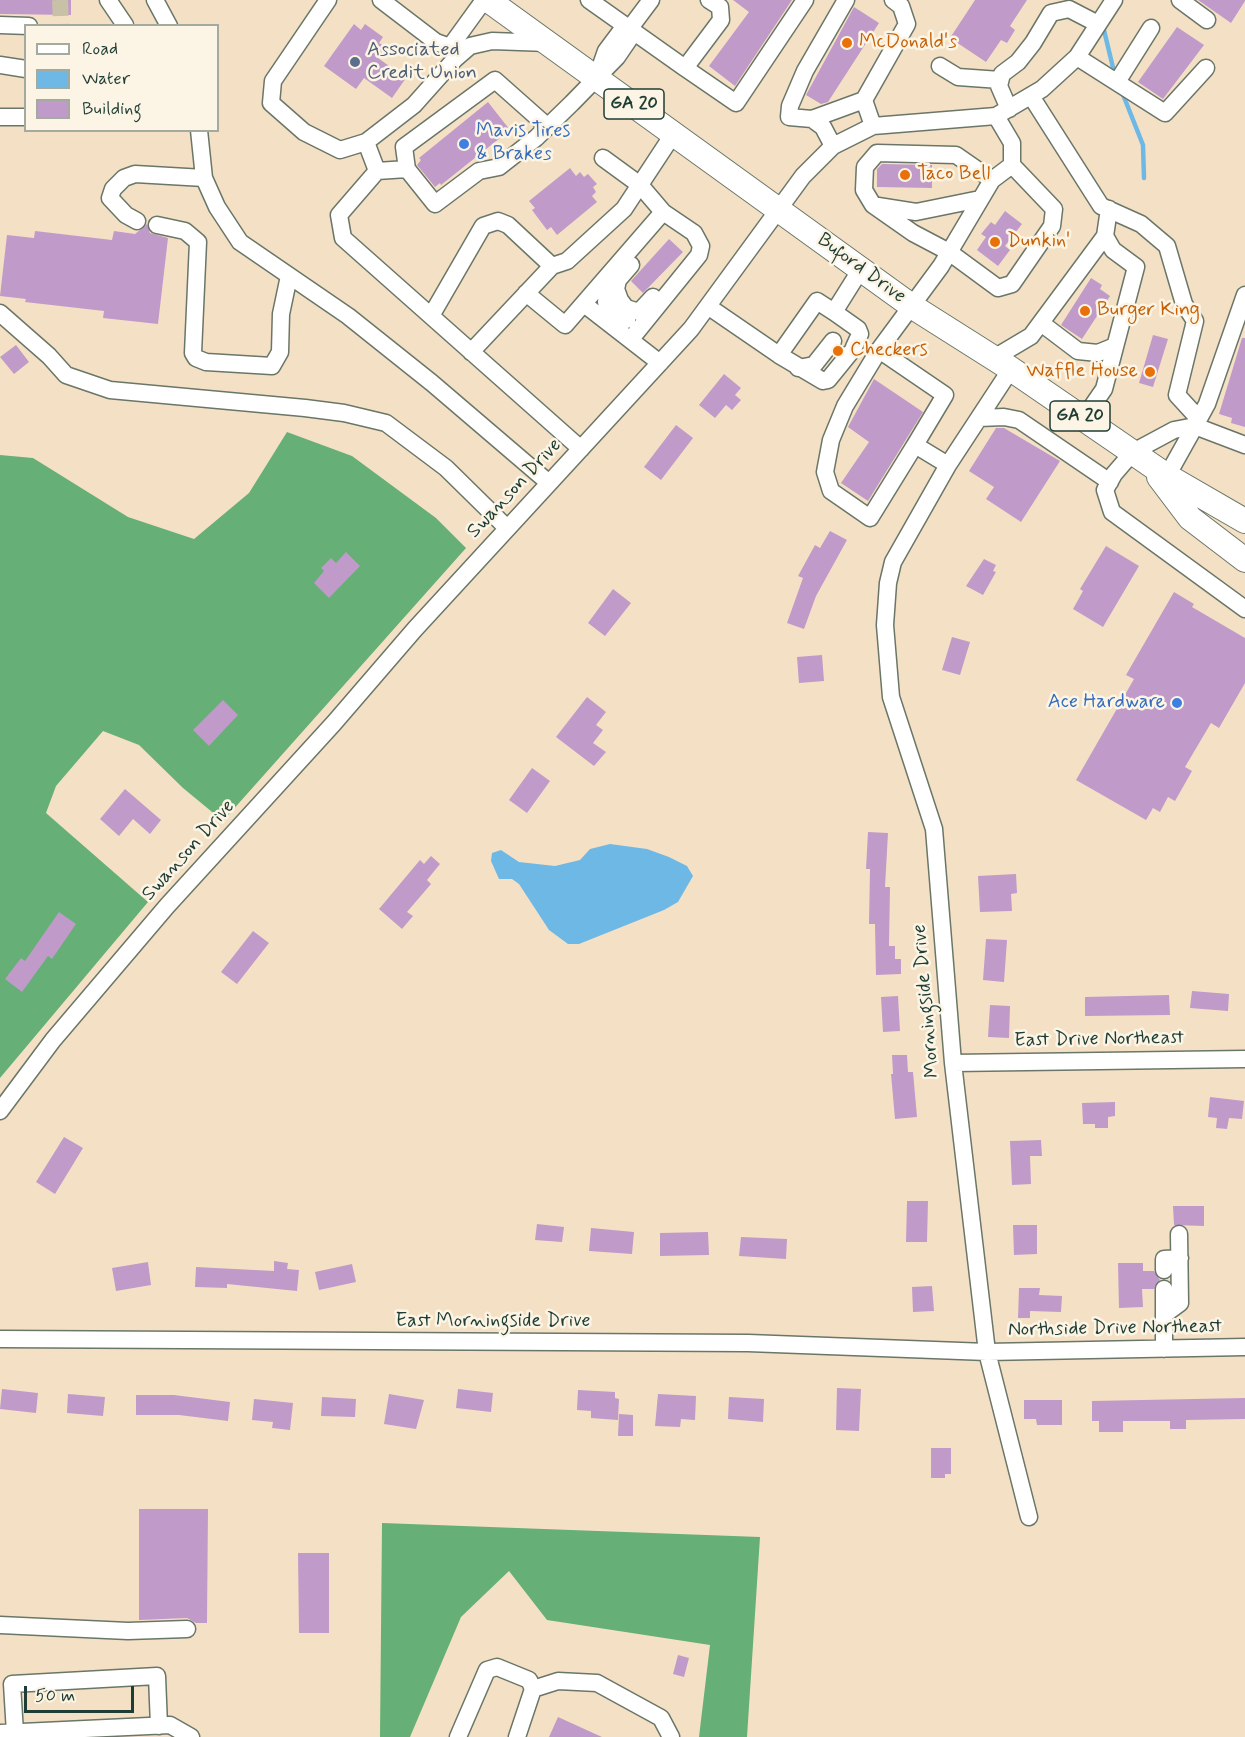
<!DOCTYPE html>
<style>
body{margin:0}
#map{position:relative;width:1245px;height:1737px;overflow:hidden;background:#f4e1c5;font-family:Mynerve,sans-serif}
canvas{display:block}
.legend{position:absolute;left:24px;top:24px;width:195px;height:108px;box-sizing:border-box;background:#fcf5e5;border:2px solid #a4ab9e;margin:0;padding:8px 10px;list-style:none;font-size:18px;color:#1f3d34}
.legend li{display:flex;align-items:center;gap:12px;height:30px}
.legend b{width:30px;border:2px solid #a4ab9e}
.scale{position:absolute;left:24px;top:1686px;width:110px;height:27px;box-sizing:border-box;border:3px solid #1f3d34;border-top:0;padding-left:8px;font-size:18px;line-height:21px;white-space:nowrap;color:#1f3d34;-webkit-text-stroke:4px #fcf5e5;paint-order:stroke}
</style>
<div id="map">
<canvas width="1245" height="1737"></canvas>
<ul class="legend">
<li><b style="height:8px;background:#fff"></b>Road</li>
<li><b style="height:16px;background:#6eb8e6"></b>Water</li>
<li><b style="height:16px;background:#c09ac9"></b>Building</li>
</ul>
<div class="scale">50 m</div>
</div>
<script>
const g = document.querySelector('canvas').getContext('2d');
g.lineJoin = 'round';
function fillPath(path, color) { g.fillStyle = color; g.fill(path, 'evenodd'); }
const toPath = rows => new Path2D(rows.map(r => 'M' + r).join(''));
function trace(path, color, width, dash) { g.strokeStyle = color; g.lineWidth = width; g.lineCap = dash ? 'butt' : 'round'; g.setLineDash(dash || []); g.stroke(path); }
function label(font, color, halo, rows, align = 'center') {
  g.font = font + ' Mynerve,sans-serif'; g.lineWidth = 5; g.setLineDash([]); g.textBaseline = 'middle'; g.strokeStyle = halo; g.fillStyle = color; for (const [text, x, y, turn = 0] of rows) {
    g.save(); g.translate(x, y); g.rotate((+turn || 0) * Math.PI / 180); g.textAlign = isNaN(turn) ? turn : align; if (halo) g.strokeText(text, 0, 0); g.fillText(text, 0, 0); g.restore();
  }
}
const forest = toPath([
 [287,432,352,456,436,518,466,548,223,821,183,788,139,745,103,731,56,786,46,813,148,902,0,1078,0,455,33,458,128,517,194,539,249,493],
 [382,1523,760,1537,747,1737,699,1737,710,1645,547,1620,509,1571,461,1617,410,1737,380,1737]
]);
const water = toPath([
 [610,844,647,849,669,857,687,866,693,876,678,902,664,910,579,944,568,944,549,930,519,884,512,879,499,879,491,861,492,853,501,850,519,862,555,866,580,860,590,849]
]);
const stream = toPath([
 [1103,26,1115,76],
 [1122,92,1143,145,1144,178]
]);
const building = toPath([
 [0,0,71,0,71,15,0,14],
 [733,0,792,0,735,86,709,66,749,12],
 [975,0,1027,0,1010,26,1015,30,1007,43,1001,40,986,62,950,38],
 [1198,0,1245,0,1245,1,1231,23],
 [854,7,879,23,828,102,821,104,806,95],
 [354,24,361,30,365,24,383,37,379,43,386,47,378,58,406,78,392,98,364,78,356,89,324,66],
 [1177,27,1204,45,1163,99,1138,82],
 [488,102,510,130,441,185,440,183,435,187,417,165,421,160,419,158],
 [882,164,932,165,932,188,877,187,877,169],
 [570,168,576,176,580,172,584,177,588,174,597,184,593,187,596,192,592,196,597,202,557,235,551,227,547,230,532,210,535,208,529,201],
 [1005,211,1022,224,1005,246,1010,250,998,266,977,250,986,237,981,234,991,222,995,225],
 [147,224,150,233,168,238,158,324,103,318,104,311,25,302,26,299,0,296,7,235,34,238,35,231,112,240,114,231,135,234],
 [669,239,683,252,643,293,631,281],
 [1091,278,1102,285,1100,289,1110,296,1082,339,1061,325],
 [1153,335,1168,339,1153,387,1139,383],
 [1242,338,1245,338,1245,427,1231,423,1232,418,1219,414],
 [16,345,29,362,14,374,0,357],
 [724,374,741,388,735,395,741,400,732,410,726,405,715,418,699,405],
 [874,379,923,412,868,501,841,483,869,442,848,427],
 [676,425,693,438,661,480,644,467],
 [996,428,1004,428,1060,461,1021,522,986,499,994,487,969,471],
 [830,531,847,540,816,596,804,629,787,623,803,578,798,576,815,545,820,548],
 [1106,546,1139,566,1103,627,1073,609,1083,591,1080,589],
 [346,552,360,566,329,598,314,583,324,571,321,568,331,558,336,563],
 [984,559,996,565,993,571,996,572,983,595,966,586],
 [613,589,631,603,605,636,588,623],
 [1174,592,1194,604,1192,607,1245,638,1245,683,1219,728,1211,723,1185,767,1192,771,1175,801,1168,797,1160,812,1153,808,1146,820,1076,780,1134,679,1126,675],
 [952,637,970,642,960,675,942,670],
 [822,655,824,681,799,683,797,657],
 [587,697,606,712,596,725,603,730,593,743,606,752,594,766,556,737],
 [223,700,238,715,209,746,193,730],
 [532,768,550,781,527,813,509,800],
 [125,789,161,820,150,834,133,819,119,836,100,819],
 [868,832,888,833,885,887,890,887,889,946,895,946,895,959,901,959,901,974,876,975,875,924,869,924,870,869,866,869],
 [431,856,440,864,427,880,431,884,407,912,413,916,402,929,379,909,420,860,424,864],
 [1016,874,1017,893,1011,894,1012,911,980,912,978,876],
 [59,912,76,924,52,959,48,956,22,992,5,979,21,958,25,961],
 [253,931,269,943,237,984,221,972],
 [986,939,1007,940,1004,982,983,980],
 [1192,991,1229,994,1228,1011,1190,1008],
 [1169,995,1170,1015,1085,1016,1085,997],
 [898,996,900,1031,883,1032,881,997],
 [990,1005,1010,1006,1009,1038,988,1037],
 [892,1055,907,1055,908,1072,913,1072,917,1117,895,1119,891,1074,893,1074],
 [1210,1097,1244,1101,1242,1119,1229,1118,1227,1129,1216,1128,1217,1118,1208,1117],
 [1115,1102,1115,1116,1108,1117,1108,1128,1095,1128,1095,1124,1083,1124,1082,1103],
 [64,1137,83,1148,55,1194,36,1182],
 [1041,1140,1042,1156,1030,1156,1031,1184,1012,1185,1010,1141],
 [907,1201,928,1201,927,1242,906,1242],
 [1173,1206,1204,1206,1204,1226,1174,1225],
 [537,1224,564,1227,562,1242,535,1240],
 [1013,1225,1037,1225,1037,1254,1014,1255],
 [591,1228,634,1232,632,1254,589,1251],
 [708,1232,709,1255,660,1256,660,1233],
 [741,1237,787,1239,786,1259,739,1256],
 [274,1261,288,1263,287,1269,299,1270,297,1291,227,1284,227,1288,195,1287,196,1267,274,1271],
 [148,1262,151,1285,116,1291,112,1268],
 [1118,1263,1143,1263,1143,1271,1154,1271,1160,1280,1154,1289,1142,1289,1143,1307,1119,1308],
 [352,1264,356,1282,319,1290,315,1272],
 [932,1286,934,1311,913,1312,912,1287],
 [1019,1288,1040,1288,1039,1295,1062,1296,1061,1312,1030,1311,1030,1318,1018,1318],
 [837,1388,861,1389,859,1431,836,1430],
 [2,1389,38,1393,36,1413,0,1409],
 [458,1389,493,1393,491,1412,456,1408],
 [578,1390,615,1392,615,1398,619,1399,618,1420,591,1418,591,1411,577,1410],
 [68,1394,105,1397,103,1416,67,1413],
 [389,1394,424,1400,416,1429,384,1424],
 [658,1394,696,1396,695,1420,681,1419,680,1427,655,1426],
 [136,1395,174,1395,230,1402,228,1421,179,1415,136,1415],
 [322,1397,356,1399,355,1417,321,1416],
 [729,1397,764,1399,763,1422,728,1419],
 [1245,1398,1245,1419,1186,1420,1186,1429,1170,1429,1170,1421,1123,1421,1123,1432,1099,1432,1099,1421,1092,1421,1092,1401],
 [254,1399,293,1403,290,1430,272,1428,273,1422,252,1420],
 [1024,1400,1062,1400,1062,1425,1037,1425,1036,1419,1024,1419],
 [619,1414,633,1415,633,1436,618,1436],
 [931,1448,951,1448,951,1474,945,1474,945,1478,931,1478],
 [139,1509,208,1509,207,1623,196,1623,187,1618,139,1620],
 [298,1553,329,1553,329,1633,299,1633],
 [678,1655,689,1658,684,1677,673,1674],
 [558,1717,602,1737,549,1737]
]);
const minorTunnel = toPath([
 [60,0,61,26]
]);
const minor = toPath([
 [108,0,125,25],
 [155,0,169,26],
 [328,0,273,81,271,103,304,132,340,150,366,142,414,105,455,59,450,47,436,42,381,0],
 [589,0,685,68,721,20,720,7,709,0],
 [1180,0,1207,20],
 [0,25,29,26],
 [450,47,484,0],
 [1077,57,1165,113,1206,68],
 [455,59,470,46,492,41,548,43],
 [0,65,26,69],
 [940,66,958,77,1000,80],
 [685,68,736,103,805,0],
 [599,71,606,51,621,31,630,28],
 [1117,82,1151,28],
 [1031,96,1101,206,1141,224,1167,246,1184,304,1195,321,1177,395,1199,419],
 [1009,109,999,86,1002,74,1018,62,1033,43,1051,13,1069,9,1098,24],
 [0,117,26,117],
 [812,119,864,100],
 [873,126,864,100,907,24,901,6,893,0],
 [548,127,495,80,404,147,407,169,435,204,479,171,499,167,536,138,572,103,617,57,630,38,630,28,651,0],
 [199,130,204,178,217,207,240,242,348,316,432,383,549,483],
 [366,142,377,171,339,215,343,238,581,449],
 [833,146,823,127,812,119,789,117,790,106,805,71,846,0],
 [603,158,640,185,663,212,694,233,701,246,699,255,631,339],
 [377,171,407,169],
 [992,180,956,155,877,153,865,167,864,190,873,205,913,233,949,252,998,288,1012,284,1052,226,1054,209,1012,165],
 [878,206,916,212,980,199],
 [137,221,126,215,110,198,113,189,124,178,135,174,204,178],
 [157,225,185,231,198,242,193,353,196,358,206,362,272,366,280,352,281,314,289,276],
 [631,265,618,280,616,289,620,300,626,308,639,312,653,297],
 [618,280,607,294,606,302,611,311,619,318,627,320],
 [526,293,565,325,663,212],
 [1245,295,1207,404,1195,426,1245,445],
 [584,304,660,363],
 [709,307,779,355,817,301,834,312,861,269],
 [834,312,858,329,860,334,854,347],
 [0,313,49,356,66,375,110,390,305,408,344,413,386,423,446,468,507,528],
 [431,316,483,226,498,221,508,225,552,266,567,261,624,209,674,133],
 [1041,323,1078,351,1098,353,1115,346],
 [879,350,845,406,831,440,825,472,831,491,870,518,915,445],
 [471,352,552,266],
 [779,355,823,381,828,380,850,353],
 [994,358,1031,336,1105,236,1109,209],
 [798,368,814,365,833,341],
 [1011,369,948,465,893,562,888,583,885,625,891,697,934,829,953,1063,987,1352,1029,1517],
 [979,418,1004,417,1019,420,1110,482],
 [1084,418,1104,389,1136,267,1113,250,1105,236],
 [948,465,915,445,945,395,879,350,941,266,992,180,1012,165,1012,143,996,116],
 [1167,476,1195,426,1174,430,1133,452,1114,474,1105,490,1112,512,1245,609],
 [953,1063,1245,1059],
 [0,1111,53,1040,167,906,334,723,415,629,691,329,803,176,833,146,873,126,996,116,1042,89,1077,57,1114,0],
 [1164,1270,1164,1259,1180,1258],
 [1165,1314,1180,1303,1179,1234],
 [0,1339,748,1343,987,1352,1245,1347],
 [1164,1349,1164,1289],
 [0,1625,128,1631,187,1629],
 [533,1689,558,1681,597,1683,661,1718,671,1737],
 [0,1733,170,1725,191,1737],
 [15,1733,12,1684,157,1676,159,1726],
 [458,1737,487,1670,497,1667,529,1680,533,1689,517,1737]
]);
const highway = toPath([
 [488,0,913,307,1011,369,1167,476,1245,521],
 [1159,477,1190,518,1245,560]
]);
const markers = [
 [847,43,6,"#e8710a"],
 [355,62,6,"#5c6f8a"],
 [464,144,6,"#3f7fe0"],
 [905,175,6,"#e8710a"],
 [995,242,6,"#e8710a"],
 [1085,311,6,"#e8710a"],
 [838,351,6,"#e8710a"],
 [1150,372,6,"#e8710a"],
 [1177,703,6,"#3f7fe0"]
];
const shields = [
 [634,104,60],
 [1080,416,60]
];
const shieldNames = [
 ["GA 20",634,104],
 ["GA 20",1080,416]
];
const foodNames = [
 ["McDonald's",859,43],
 ["Taco Bell",917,175],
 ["Dunkin'",1007,242],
 ["Burger King",1097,311],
 ["Checkers",850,351],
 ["Waffle House",1138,372,"right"]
];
const serviceNames = [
 ["Associated",367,51],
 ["Credit Union",367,74]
];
const shopNames = [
 ["Mavis Tires",476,132],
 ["& Brakes",476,155],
 ["Ace Hardware",1165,703,"right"]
];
const streetNames = [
 ["Buford Drive",861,269,36],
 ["Swanson Drive",515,489,-47],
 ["Swanson Drive",189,851,-48],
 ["Morningside Drive",927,1001,-95],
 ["East Drive Northeast",1099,1040,-1],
 ["East Morningside Drive",493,1322],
 ["Northside Drive Northeast",1115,1329,-1]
];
fillPath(forest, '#66af76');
fillPath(water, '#6eb8e6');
trace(stream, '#6eb8e6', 4.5);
fillPath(building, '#c09ac9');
trace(minorTunnel, '#c9c0a8', 16, [16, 8]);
trace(minor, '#6a7667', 19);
trace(highway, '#6a7667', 26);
trace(minor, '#fff', 16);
trace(highway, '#fff', 24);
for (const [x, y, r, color] of markers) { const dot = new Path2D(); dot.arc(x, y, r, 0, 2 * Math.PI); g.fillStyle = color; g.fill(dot); trace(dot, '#fcf5e5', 2); }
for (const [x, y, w] of shields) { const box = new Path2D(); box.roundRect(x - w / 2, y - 15, w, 30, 4.5); g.fillStyle = '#fcf5e5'; g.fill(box); trace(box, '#1f3d34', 1.5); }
label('bold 18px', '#1f3d34', null, shieldNames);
label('20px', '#c56008', '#fcf5e5', foodNames, 'left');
label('20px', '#4e5e75', '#fcf5e5', serviceNames, 'left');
label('20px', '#366cbe', '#fcf5e5', shopNames, 'left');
label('20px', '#1f3d34', '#fcf5e5', streetNames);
</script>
